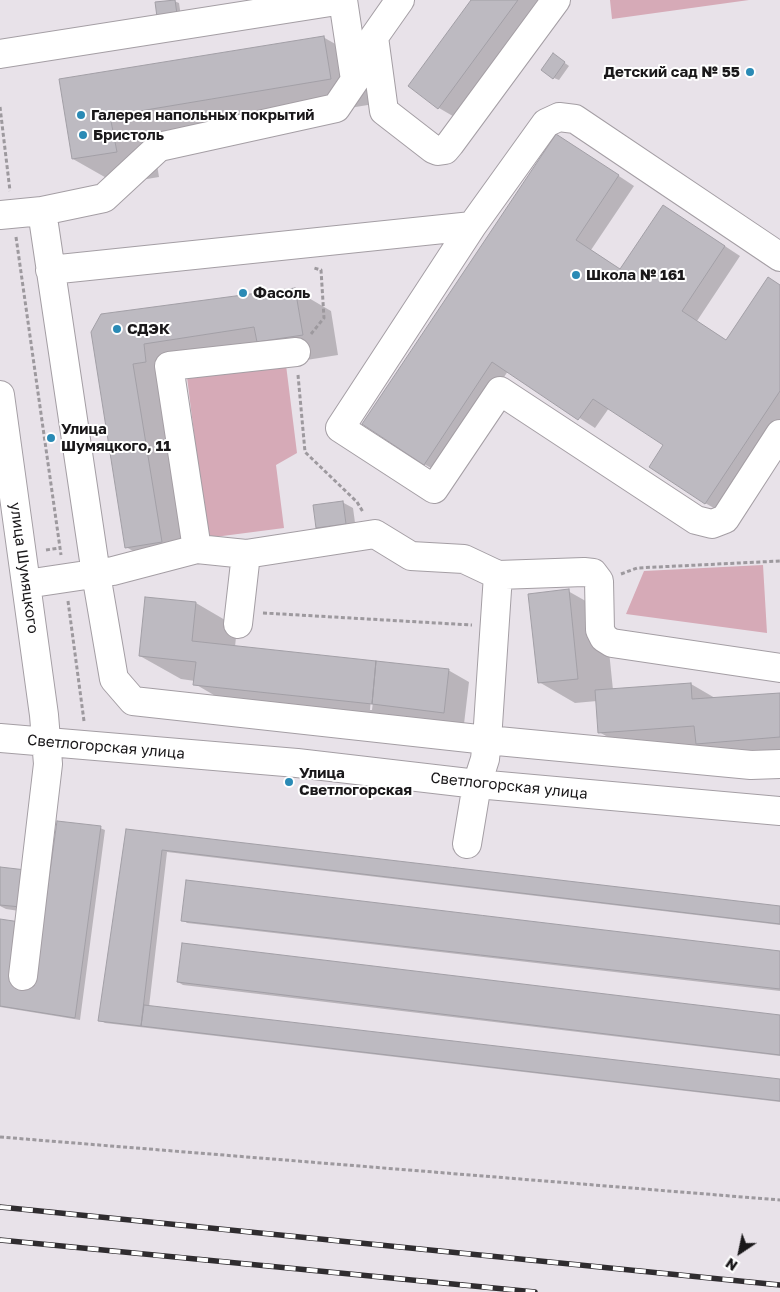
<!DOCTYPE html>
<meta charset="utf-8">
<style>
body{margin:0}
#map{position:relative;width:780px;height:1292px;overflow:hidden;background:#e8e2e9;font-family:"Golos Text",sans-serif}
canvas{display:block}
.north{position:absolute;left:715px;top:1227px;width:50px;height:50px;-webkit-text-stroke:4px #fff;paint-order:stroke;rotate:214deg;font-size:14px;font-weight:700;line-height:20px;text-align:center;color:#1a181a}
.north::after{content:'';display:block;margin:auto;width:18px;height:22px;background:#1a181a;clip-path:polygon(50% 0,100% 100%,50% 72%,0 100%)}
</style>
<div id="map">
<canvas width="780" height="1292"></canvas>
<div class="north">N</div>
</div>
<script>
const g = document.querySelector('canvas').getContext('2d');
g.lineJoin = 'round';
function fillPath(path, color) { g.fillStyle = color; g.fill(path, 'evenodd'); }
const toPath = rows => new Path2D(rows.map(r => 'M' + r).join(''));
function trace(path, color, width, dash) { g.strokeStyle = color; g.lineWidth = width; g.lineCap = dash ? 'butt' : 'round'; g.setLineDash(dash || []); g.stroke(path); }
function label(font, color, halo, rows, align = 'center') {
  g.font = font + ' "Golos Text",sans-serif'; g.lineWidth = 4; g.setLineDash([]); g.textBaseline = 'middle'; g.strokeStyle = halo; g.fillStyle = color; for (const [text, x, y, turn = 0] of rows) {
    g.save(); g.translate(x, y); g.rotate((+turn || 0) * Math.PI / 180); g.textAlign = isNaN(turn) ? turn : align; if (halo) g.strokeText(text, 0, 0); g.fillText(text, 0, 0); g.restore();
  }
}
const green = toPath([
 [610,0,749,0,612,19],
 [286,365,297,453,276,465,284,528,207,538,187,377],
 [763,565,767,633,626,614,644,571]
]);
const shadow = toPath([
 [472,0,569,0,475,129,439,108,410,86],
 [174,1,179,3,181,16,158,16],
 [323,37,367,62,374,104,153,140,159,177,117,184,73,159,60,80],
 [558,58,569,66,559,80,554,78],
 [557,135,634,186,591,250,621,270,679,216,740,256,697,321,727,341,780,286,780,423,721,512,705,503,665,445,609,408,595,428,508,371,440,473,424,464],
 [295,290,331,311,338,355,294,362,180,365,198,562,163,568,126,547,92,333],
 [342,502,353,508,356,530,328,533,318,527],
 [568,591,605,612,613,690,691,684,715,698,780,694,780,760,636,753,599,732,597,701,575,703,539,682],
 [196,603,237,627,235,647,448,670,469,682,464,724,413,718,412,727,236,708,195,684,195,681,181,679,140,656],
 [373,674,376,675,372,710,370,710],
 [100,828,105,830,80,1020,0,1007,0,920,17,985,35,988],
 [127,831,780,908,780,925,167,852,149,1007,780,1080,780,1102,105,1023,100,1020],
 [0,868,32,913,6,909,0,906],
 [183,920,780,953,780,991,187,923],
 [178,982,780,1016,780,1056,183,985]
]);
const building = toPath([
 [175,0,177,14,157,17,155,2,175,0],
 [471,0,518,0,438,109,408,86,471,0],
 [324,36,331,79,110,116,117,152,72,159,59,79,324,36],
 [553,53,565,62,553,79,541,70,553,53],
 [556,134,619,175,576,240,620,269,663,205,725,246,682,311,726,340,768,277,780,285,780,391,705,504,649,467,663,445,593,399,578,420,492,362,424,465,362,424,556,134],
 [295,288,303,335,257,342,254,327,144,344,146,362,133,364,162,542,125,548,91,332,101,314,295,288],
 [343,501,346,524,316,528,313,505,343,501],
 [569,589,578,679,538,683,528,594,569,589],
 [145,597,196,602,192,641,376,661,372,704,193,685,196,662,139,656,145,597],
 [376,661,449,669,444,713,372,704,376,661],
 [691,683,692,699,780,693,780,737,696,744,694,726,598,733,595,690,691,683],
 [57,821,101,826,75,1018,0,1006,0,919,20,922,12,983,34,986,57,821],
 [126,829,780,906,780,924,162,850,141,1026,98,1021,126,829],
 [0,867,26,870,21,907,0,905,0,867],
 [186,880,780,951,780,989,181,921,186,880],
 [182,943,780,1015,780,1055,177,982,182,943],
 [144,1005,780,1079,780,1101,141,1026,144,1005]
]);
const path = toPath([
 [0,107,10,191],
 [16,237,61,555],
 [311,334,324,318,321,270,314,268],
 [298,375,305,452,357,502,363,512],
 [46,550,59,548],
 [621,574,637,568,780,561],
 [68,601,84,721],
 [263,613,472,625],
 [0,1137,780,1200]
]);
const minor = toPath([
 [400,0,374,37,384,111,433,149,438,151,445,150,450,144,556,0],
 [0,54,343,0],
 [42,211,96,574,114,679,133,701,487,740,751,765,780,764],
 [0,215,42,211,104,198,159,147,336,108,355,80,343,0],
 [780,257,575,119,559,117,546,123,472,226,340,428,434,489,500,391,696,520,712,524,725,519,780,434],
 [50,270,472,226],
 [0,395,44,715,48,764,23,976],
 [197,549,246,554,375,534,411,556,464,559,498,575,487,740,485,759,477,784,467,844],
 [498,575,584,572,593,573,599,581,600,630,604,638,612,643,780,668],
 [26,584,113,571,197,549,169,366,296,352],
 [238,624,246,554],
 [0,738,297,763,477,784,780,811]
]);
const rail = toPath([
 [0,1207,780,1285],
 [0,1240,535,1292]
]);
const markers = [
 [750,72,5,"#2a8ab5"],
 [81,115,5,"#2a8ab5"],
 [83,135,5,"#2a8ab5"],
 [576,275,5,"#2a8ab5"],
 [243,293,5,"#2a8ab5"],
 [117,329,5,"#2a8ab5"],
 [51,438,5,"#2a8ab5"],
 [289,782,5,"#2a8ab5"]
];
const poiNames = [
 ["Детский сад № 55",740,72,"right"],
 ["Галерея напольных покрытий",91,115],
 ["Бристоль",93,135],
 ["Школа № 161",586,275],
 ["Фасоль",253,293],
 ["СДЭК",127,329],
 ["Улица",61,429],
 ["Шумяцкого, 11",61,446],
 ["Улица",299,773],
 ["Светлогорская",299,790]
];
const streetNames = [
 ["улица Шумяцкого",24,568,82],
 ["Светлогорская улица",106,747,5],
 ["Светлогорская улица",509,786,6]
];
fillPath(green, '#d6aab7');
fillPath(shadow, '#0003');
fillPath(building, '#bdbac1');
trace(building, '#a29fa6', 1);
trace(minor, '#a49ea4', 30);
trace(path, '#9d999e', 3, [4, 2.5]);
trace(minor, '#fff', 28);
trace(rail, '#2f2c2f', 5.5);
trace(rail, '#fff', 4, [11]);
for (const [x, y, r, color] of markers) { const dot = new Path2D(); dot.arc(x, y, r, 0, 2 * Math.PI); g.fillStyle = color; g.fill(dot); trace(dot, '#fff', 2); }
label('bold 15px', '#1a181a', '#fff', poiNames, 'left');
label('15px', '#1a181a', '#fff', streetNames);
</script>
